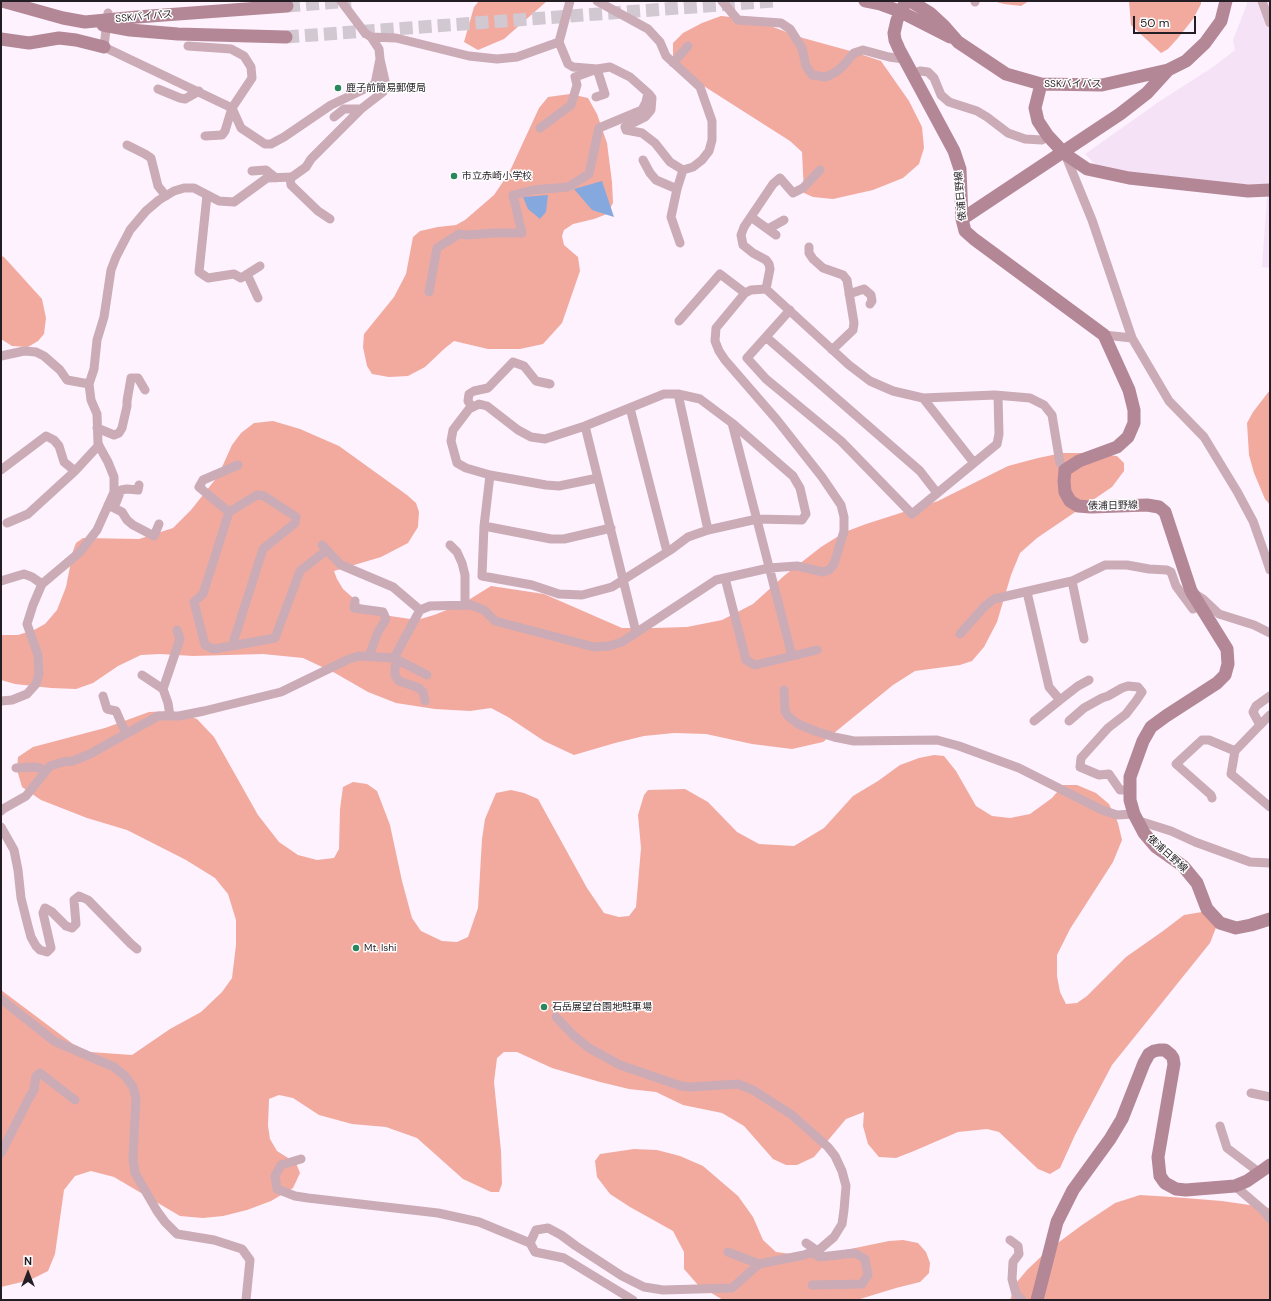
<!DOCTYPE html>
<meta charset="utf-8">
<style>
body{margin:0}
#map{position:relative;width:1271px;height:1301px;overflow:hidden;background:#fdf2fe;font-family:"DM Sans",sans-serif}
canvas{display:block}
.frame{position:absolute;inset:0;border:2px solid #231e23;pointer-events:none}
.north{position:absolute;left:8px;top:1253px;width:40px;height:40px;-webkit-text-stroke:3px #fff;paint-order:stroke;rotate:0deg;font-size:11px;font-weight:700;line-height:16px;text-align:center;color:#231e23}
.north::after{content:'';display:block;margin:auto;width:14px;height:18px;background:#231e23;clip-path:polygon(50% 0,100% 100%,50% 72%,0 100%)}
.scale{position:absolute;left:1133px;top:16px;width:63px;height:18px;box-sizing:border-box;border:2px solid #231e23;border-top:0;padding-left:5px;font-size:12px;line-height:14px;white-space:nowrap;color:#231e23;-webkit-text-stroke:3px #fff;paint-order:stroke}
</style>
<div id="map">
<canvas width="1271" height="1301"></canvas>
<div class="frame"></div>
<div class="north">N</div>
<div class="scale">50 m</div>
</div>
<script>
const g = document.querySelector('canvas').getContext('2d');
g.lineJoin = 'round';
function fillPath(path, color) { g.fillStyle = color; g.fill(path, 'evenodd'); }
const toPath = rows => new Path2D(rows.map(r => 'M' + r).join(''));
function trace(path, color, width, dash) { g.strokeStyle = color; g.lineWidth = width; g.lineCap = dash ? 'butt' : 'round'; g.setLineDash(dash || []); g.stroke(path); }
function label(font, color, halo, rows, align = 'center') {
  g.font = font + ' "DM Sans","Noto Sans JP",sans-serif'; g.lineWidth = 3; g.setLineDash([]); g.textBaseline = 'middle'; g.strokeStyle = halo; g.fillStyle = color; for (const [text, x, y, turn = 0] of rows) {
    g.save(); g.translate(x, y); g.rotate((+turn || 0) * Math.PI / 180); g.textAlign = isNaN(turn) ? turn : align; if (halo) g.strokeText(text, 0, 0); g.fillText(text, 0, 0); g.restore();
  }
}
const built = toPath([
 [1247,1,1270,1,1270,268,1262,267,1268,184,1242,184,1110,170,1095,164,1085,154,1160,101,1213,67,1235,50,1233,40,1247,4]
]);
const forest = toPath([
 [479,1,547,1,504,39,478,50,464,42,474,7],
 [993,1,1029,1,1021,6,1004,4],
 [1129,1,1201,1,1201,4,1193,19,1178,38,1168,49,1161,53,1131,25],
 [721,16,751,19,803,38,854,52,881,61,909,101,922,127,924,148,919,164,903,178,873,190,833,199,813,197,804,193,802,152,790,141,699,83,673,57,673,43,683,33,702,23],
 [570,94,588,98,597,114,607,143,612,182,613,203,607,214,594,219,573,224,564,230,562,236,564,245,578,257,580,271,562,323,543,344,520,349,488,349,454,341,444,349,425,367,408,376,389,377,372,374,367,366,363,347,364,334,394,297,406,274,413,237,420,231,438,227,456,225,465,220,494,195,509,173,539,108,548,97],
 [1,256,4,257,42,299,46,318,44,334,38,341,28,347,12,346,1,339],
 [1270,390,1270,505,1265,499,1254,473,1249,455,1247,423,1253,412],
 [273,421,300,429,339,446,407,495,416,503,419,512,418,527,408,543,381,557,334,571,337,579,343,589,360,604,377,614,417,620,434,615,462,604,491,586,544,594,622,628,654,628,687,627,722,620,753,604,785,575,821,547,845,532,866,524,938,501,1008,466,1038,458,1062,453,1088,453,1117,456,1124,463,1124,471,1112,487,1037,538,1020,553,1011,575,997,622,984,647,972,661,960,665,915,671,893,685,823,742,792,749,752,744,706,734,674,733,644,736,615,743,574,755,544,741,508,717,491,708,470,711,435,709,396,703,368,692,335,673,303,658,263,654,193,656,160,654,141,655,118,666,93,683,76,689,51,688,15,684,1,680,1,635,18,635,34,630,45,624,57,610,66,587,73,551,76,543,83,538,139,539,173,528,191,510,218,476,232,445,241,433,254,423],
 [172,711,197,719,214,737,258,815,279,842,298,855,317,860,334,858,339,849,340,809,343,787,353,782,367,784,377,791,390,825,402,881,412,918,421,931,442,941,457,942,468,937,478,908,482,839,485,819,496,793,511,790,524,793,538,799,587,888,604,913,619,917,629,916,636,907,641,848,638,815,644,795,648,790,685,789,708,802,737,832,759,844,794,846,824,828,853,796,878,781,900,765,919,758,934,755,944,756,956,771,976,806,992,816,1010,818,1030,814,1052,798,1063,785,1077,785,1096,793,1109,804,1118,823,1122,840,1113,862,1070,929,1057,955,1057,976,1060,992,1066,1004,1077,1003,1087,996,1126,957,1163,931,1184,915,1202,912,1217,925,1210,943,1112,1065,1075,1135,1060,1168,1050,1174,1038,1169,999,1132,987,1129,958,1132,914,1151,896,1158,879,1157,868,1144,863,1126,864,1112,846,1119,814,1157,797,1165,786,1165,773,1159,744,1126,722,1113,683,1105,656,1092,629,1089,600,1082,552,1068,517,1052,504,1052,497,1058,494,1082,501,1151,502,1184,499,1192,491,1192,463,1179,417,1138,386,1127,352,1124,319,1115,293,1098,279,1095,269,1099,268,1126,270,1139,277,1151,296,1163,300,1173,293,1188,271,1201,247,1210,223,1216,203,1218,180,1216,114,1177,91,1171,75,1176,64,1190,55,1254,48,1271,30,1280,1,1287,1,990,73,1044,90,1052,132,1055,170,1029,201,1012,222,992,232,978,236,945,236,920,228,894,215,878,186,860,127,830,87,818,41,800,22,787,17,770,18,757,33,747,105,728,149,712],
 [634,1149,657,1150,680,1156,703,1166,738,1196,753,1217,763,1240,776,1252,799,1255,831,1253,889,1241,903,1240,918,1243,926,1252,930,1263,929,1273,920,1282,896,1288,860,1299,723,1300,698,1285,684,1269,684,1252,673,1231,630,1207,610,1194,597,1177,595,1161,600,1154],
 [1140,1195,1172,1197,1222,1201,1270,1208,1270,1300,1010,1300,1017,1282,1027,1270,1047,1251,1082,1225,1115,1203]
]);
const water = toPath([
 [602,181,614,217,592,210,574,189],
 [548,195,546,212,540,219,528,209,523,197]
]);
const secondaryTunnel = toPath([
 [287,6,351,1],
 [286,37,774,1]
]);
const street = toPath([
 [341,1,365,33,371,37,396,38,469,56,497,59,517,57,559,42,570,1],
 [597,1,648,29,660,42,666,56,700,87,712,121,712,140,709,151,702,160,693,167,683,170,677,189,671,217,680,243],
 [722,1,738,20,781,23,790,29,802,48,806,66,812,75,826,77,836,72,843,66,854,53,863,50,889,57,904,59],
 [975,1,975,2],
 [1262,1,1270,23],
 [108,13,104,47,232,108,241,128,265,144,271,144,284,137,331,105,375,84,380,59,379,49,371,37],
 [188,46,231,49,244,56,251,67,252,78,232,108,225,131,222,135,205,136],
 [673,63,688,46],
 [913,75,920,71,928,72,934,78,941,95,949,102,977,111,987,117,1008,133,1025,139,1042,140,1048,136],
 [158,89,180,98,185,99,199,91],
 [649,94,652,98,651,110,645,117,625,127,626,130,642,133,655,143,670,162,683,170],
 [334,117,344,109,361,109],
 [540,128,571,105,577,85,575,77,597,69,605,94,596,97],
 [127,145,145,154,151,158,158,186,166,196],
 [1065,154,1092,220,1132,338,1169,401,1204,437,1238,493,1253,521,1264,552,1270,570],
 [643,160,650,173,656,180,677,189],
 [252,171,266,170,276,178],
 [290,177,291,185,318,211,330,219],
 [207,195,199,272,208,278,234,274,241,278,260,266],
 [751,217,776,235],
 [768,229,784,220],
 [809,247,809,253,813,259,823,268,843,275,847,280,854,323,853,330,832,350],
 [247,274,258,298],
 [766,289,770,269,769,264,766,260,753,253,743,245,741,235,744,227,773,184,780,178,793,193,803,188,820,170],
 [429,292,437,248,459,234,468,235,493,233,522,233,513,195,533,190,568,187,589,174,599,128,642,110,646,102,648,93,630,77,610,67,597,69,573,67,568,64,559,42],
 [849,294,864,289,871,295,872,301,870,304],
 [790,310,747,358,766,379,841,441,912,514,997,444,999,434,998,396],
 [679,321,720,274,745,293],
 [1104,335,1132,338],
 [766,337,920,471,937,493],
 [1,356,24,351,36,352,44,356,60,370,67,380,89,384],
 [664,394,678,394,700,399,732,423,793,476,800,488,806,514,802,520,757,519,708,530,688,537,672,549,612,587,582,595,559,594,532,585,482,576,484,526,490,475,466,468,457,463,451,441,453,430,469,409,479,404,487,406,518,430,531,437,545,439,585,426,664,394],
 [678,394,708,530],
 [923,398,974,463],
 [472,407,468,401,469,394,474,391,488,388,513,362,524,366,536,381,550,384],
 [630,408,667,552],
 [732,423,792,656],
 [585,426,636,632],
 [97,428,114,435,119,433,122,428,127,406,127,401,131,378,138,378,145,390],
 [1,470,46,436,54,440,59,446,64,462,75,471,99,445],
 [490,475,546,485,559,486,598,478],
 [116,503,121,490,127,489,138,490,139,485],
 [108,505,122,512,127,520,133,525,154,536,159,524],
 [229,512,199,487,203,480,238,465],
 [7,523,28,514,75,471],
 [484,526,551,539,564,539,611,528],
 [322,545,341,565,393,587,420,610],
 [450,545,457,552,462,563,465,575,465,605],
 [725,578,746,660,755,665,817,650],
 [1,581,24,574,32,577,42,584],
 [1027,592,1049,687,1060,700,1034,721],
 [1195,594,1203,599,1219,614,1254,625,1270,633],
 [355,601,354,608,383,612,386,619,378,632,369,656],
 [960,634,985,606,994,599,1072,581],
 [1084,639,1072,581,1105,565,1127,565,1149,569,1167,570,1171,572,1176,586,1193,609,1201,606],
 [232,646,263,549,295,523,296,517,264,496,257,495,229,512,203,594,194,602,205,645,213,649,232,646,275,638,300,571,327,550],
 [394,658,427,675],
 [397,659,395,668,395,675,399,681,419,688,423,692,425,701],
 [142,675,163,689,168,703,170,716],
 [163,689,180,639,177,630],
 [784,690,785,711,789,717,798,724,815,731,834,737,854,741,937,740,959,746,1019,768,1102,810,1117,815,1134,814],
 [103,696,107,709,116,711,126,734],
 [1270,696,1256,706,1253,712,1260,725,1270,715],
 [1060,700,1078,686,1089,680],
 [1,701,12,700,27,694,36,684,39,674,38,655,27,624,33,605,42,584,80,552,97,530,114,492,114,477,108,462,98,444,97,414,91,400,89,384,94,369,97,340,104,317,111,270,116,257,130,230,146,211,159,200,174,191,184,188,194,188,219,201,234,202,267,178,292,177,306,167,311,159,361,109,383,92,385,81,380,59],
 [1069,721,1084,708,1102,698,1108,696,1122,688,1128,686,1138,687,1142,692,1136,701,1126,714,1108,728,1081,758,1080,767,1099,775,1109,774,1120,790,1130,790],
 [1235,751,1231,774,1270,807],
 [16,768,33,767,40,768,45,772],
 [1212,798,1211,795,1176,764,1202,740,1209,740,1235,751,1260,725],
 [1,811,3,809,26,796,50,766,63,762,73,761,90,754,158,716,179,716,204,711,281,692,349,659,359,656,394,658,420,610,430,606,471,605,484,610,495,621,594,647,609,646,622,642,716,580,769,568,797,566,823,572,829,570,834,564,844,531,844,517,841,505,822,477,777,420,725,360,719,351,715,341,716,328,745,293,751,290,766,289,849,365,870,381,893,391,923,398,995,395,1030,398,1044,405,1052,415,1060,463,1065,470],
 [1136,820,1171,831,1195,842,1250,862,1270,863],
 [1,827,14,850,18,870,21,898,28,926,31,937,36,946,40,950,47,952,51,948,43,913,45,908,52,912,66,926,72,928,76,924,74,900,79,896,88,900,131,944,137,949],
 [1,999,54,1041,114,1067,125,1076,133,1087,136,1098,133,1159,135,1173,157,1211,165,1222,177,1234,214,1240,242,1249,250,1260,246,1300],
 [1251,1093,1270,1097],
 [1220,1126,1227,1148,1260,1173],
 [1,1153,29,1098,34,1090,36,1076,40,1073,75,1100],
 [301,1159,281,1165,275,1176,277,1189,295,1196,308,1198,438,1213,479,1222,530,1243,535,1252,564,1258,633,1300],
 [1235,1186,1263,1210,1270,1219],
 [1010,1240,1018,1246,1019,1254,1013,1262,1012,1279,1016,1294,1022,1300],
 [530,1243,536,1230,548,1228,561,1235,576,1246,622,1276,644,1287,663,1290,732,1288,759,1264,804,1255,820,1249,834,1237,842,1224,844,1210,846,1186,842,1171,835,1156,828,1147,792,1115,753,1090,738,1084,690,1087,681,1086,620,1065,589,1048,574,1036,556,1017],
 [806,1243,816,1250],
 [728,1252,759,1264],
 [810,1252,820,1257,855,1253,865,1259,868,1275,862,1284,812,1285]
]);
const secondary = toPath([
 [2,1,63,18,85,22,137,17,287,6],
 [865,1,880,4,899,11,950,37],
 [906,1,897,20,894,33,895,40,899,49,954,151,960,169,962,219,965,231,974,239,1104,335,1129,390,1134,410,1134,423,1128,437,1117,447,1079,461,1065,470,1064,481,1065,492,1070,501,1078,506,1091,507,1147,505,1159,507,1165,512,1191,591,1227,649,1228,664,1225,675,1217,683,1166,716,1151,727,1143,741,1130,777,1130,800,1134,814,1144,833,1156,847,1183,866,1197,883,1207,909,1220,923,1236,928,1251,925,1270,919],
 [910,1,930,13,944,26,958,42,1006,74,1041,84,1102,85,1168,70,1186,61,1205,43,1221,21,1226,1],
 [103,25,130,30,178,34,286,37],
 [1,39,29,43,59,38,76,40,104,47],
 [1041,84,1035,108,1038,121,1048,136,1065,154,1087,169,1129,178,1248,191,1270,190],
 [962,219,1120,114,1147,93,1168,70],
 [1037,1300,1057,1222,1073,1190,1110,1139,1122,1119,1144,1063,1149,1054,1154,1051,1159,1050,1165,1050,1171,1055,1173,1058,1174,1064,1158,1157,1160,1176,1165,1183,1176,1189,1186,1190,1235,1186,1247,1181,1263,1170,1270,1165]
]);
const markers = [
 [338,88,4,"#2a865c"],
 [454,176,4,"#2a865c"],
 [356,948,4,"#2a865c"],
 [544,1007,4,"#2a865c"]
];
const streetNames = [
 ["SSKバイパス",144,17,-5],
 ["SSKバイパス",1073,84],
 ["俵浦日野線",961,196,-95],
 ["俵浦日野線",1113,506,-1],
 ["俵浦日野線",1167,854,42]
];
const poiNames = [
 ["鹿子前簡易郵便局",346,88],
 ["市立赤崎小学校",462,176],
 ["Mt. Ishi",364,948],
 ["石岳展望台園地駐車場",552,1007]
];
fillPath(built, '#f6e2f7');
fillPath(forest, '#f2aa9f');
fillPath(water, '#85a9de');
trace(secondaryTunnel, '#d1c8d2', 13, [13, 6]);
trace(street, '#cbabb6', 9);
trace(secondary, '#b48796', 13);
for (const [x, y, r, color] of markers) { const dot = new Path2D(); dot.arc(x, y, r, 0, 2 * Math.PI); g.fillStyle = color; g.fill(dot); trace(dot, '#fff', 1.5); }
label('10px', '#231e23', '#fff', streetNames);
label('10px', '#231e23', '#fff', poiNames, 'left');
</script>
